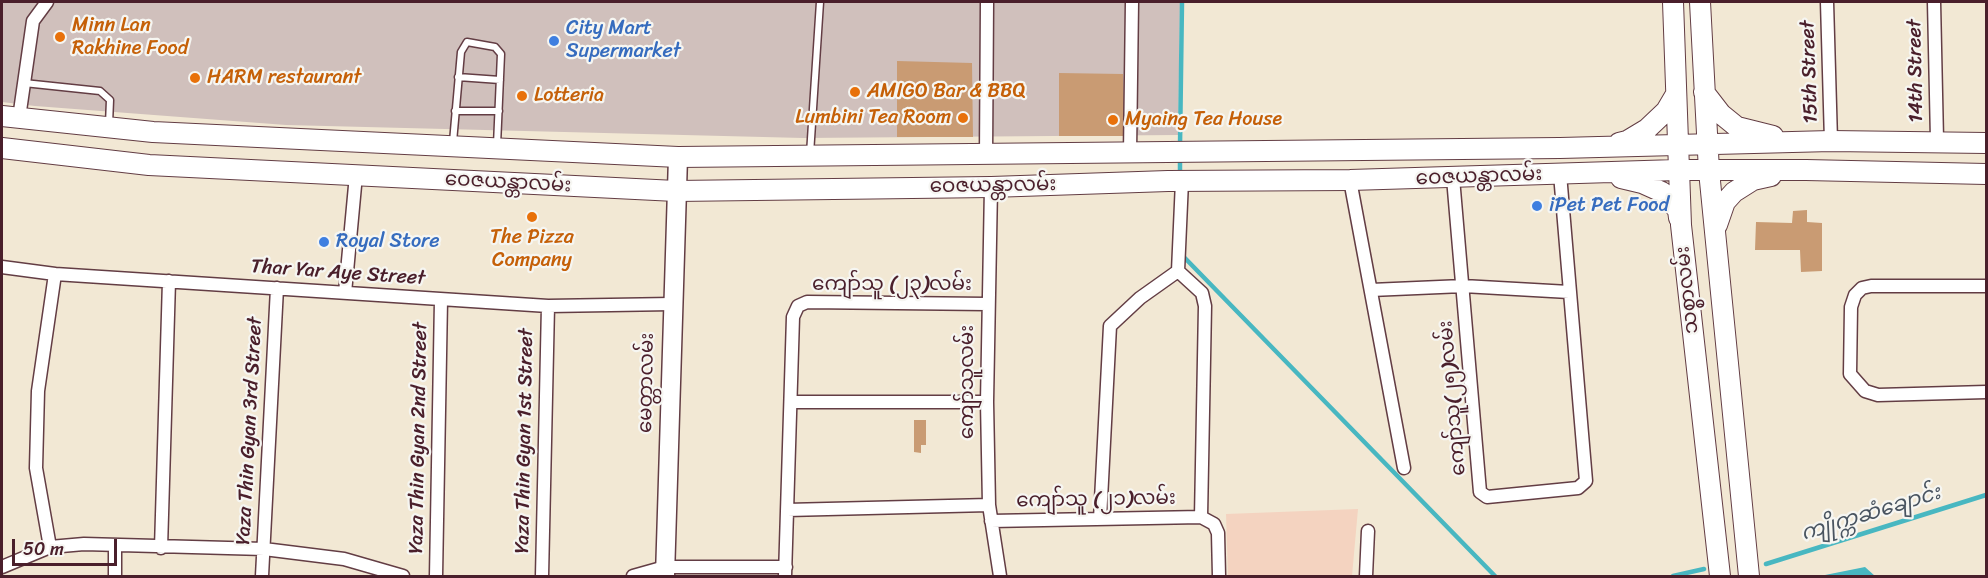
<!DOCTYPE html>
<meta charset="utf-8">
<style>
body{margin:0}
#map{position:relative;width:1988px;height:578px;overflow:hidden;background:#f2e8d4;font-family:Sriracha,sans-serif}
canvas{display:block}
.frame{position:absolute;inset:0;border:3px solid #4a1f2b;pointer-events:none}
.scale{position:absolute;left:12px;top:539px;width:105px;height:27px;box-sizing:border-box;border:3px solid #4a1f2b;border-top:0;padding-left:8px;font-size:18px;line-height:21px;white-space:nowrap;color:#4a1f2b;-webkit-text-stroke:4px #f6f6f2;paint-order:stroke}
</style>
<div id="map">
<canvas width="1988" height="578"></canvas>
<div class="frame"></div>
<div class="scale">50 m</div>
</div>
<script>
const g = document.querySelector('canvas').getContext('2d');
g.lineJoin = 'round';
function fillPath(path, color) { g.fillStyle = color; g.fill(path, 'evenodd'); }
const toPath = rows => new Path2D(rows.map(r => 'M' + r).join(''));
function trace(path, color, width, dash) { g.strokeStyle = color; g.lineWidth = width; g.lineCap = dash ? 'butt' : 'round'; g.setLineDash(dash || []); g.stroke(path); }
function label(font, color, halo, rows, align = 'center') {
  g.font = font + ' Sriracha,"Noto Sans Myanmar",sans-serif'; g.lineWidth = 4.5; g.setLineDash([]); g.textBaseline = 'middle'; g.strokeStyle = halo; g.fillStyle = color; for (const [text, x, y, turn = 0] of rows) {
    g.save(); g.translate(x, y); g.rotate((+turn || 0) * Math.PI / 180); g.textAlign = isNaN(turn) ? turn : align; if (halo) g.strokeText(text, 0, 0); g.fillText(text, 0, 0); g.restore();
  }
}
const built = toPath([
 [1358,509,1352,576,1228,576,1226,514]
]);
const industrial = toPath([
 [2,2,1180,2,1178,135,803,138,286,125,35,106,2,102]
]);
const water = toPath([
 [1865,567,1875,576,1820,576]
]);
const stream = toPath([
 [1180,146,1182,2],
 [1180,176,1180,157],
 [1180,253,1495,576],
 [1766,564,1986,495],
 [1673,576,1704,569]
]);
const building = toPath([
 [897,61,972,63,973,137,897,137],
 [1059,73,1123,74,1125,136,1059,136],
 [1807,210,1807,222,1822,223,1822,271,1801,272,1800,250,1755,250,1756,222,1792,223,1793,211],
 [914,420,926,420,926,445,921,445,921,453,914,452]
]);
const service = toPath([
 [458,77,500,80],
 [24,83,100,91,110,100,109,124],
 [455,111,499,111],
 [453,142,461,52,467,42,495,47,501,54,497,145],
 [810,154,820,2]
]);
const minor = toPath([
 [1827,2,1831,141],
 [1934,2,1937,140],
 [19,118,33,21,47,2],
 [1130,153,1132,2],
 [986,155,987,2],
 [1453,178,1480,492,1487,497,1578,488,1586,481,1560,174],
 [1350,180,1404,468],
 [991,187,987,402,989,505,1000,576],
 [2,267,55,274,548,306,672,304],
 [1178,271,1202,293,1205,306,1201,517],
 [1986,286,1871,286,1862,288,1855,295,1851,307,1850,374,1865,391,1878,395,1986,392],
 [1371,290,1463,286,1569,292],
 [345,293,356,175],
 [791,402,987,402],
 [787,510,989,505],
 [1100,519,1110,326,1140,298,1178,271,1182,181],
 [991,521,1201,517,1214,524,1218,533,1219,576],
 [50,547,36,468,38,391,55,274],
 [161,548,169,281],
 [2,567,50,547,84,544,264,549,344,559,403,576],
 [115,576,115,546],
 [262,576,277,288],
 [436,576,441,300],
 [542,576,548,306],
 [633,576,665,567,786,567],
 [785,576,793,317,798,306,807,302,987,304],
 [1366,576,1368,531]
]);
const secondary = toPath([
 [665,576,678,157]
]);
const primary = toPath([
 [1673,2,1681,225,1720,576],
 [1700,2,1709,171,1749,576],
 [1704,92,1721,114,1737,127,1773,136],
 [2,116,153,132,678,157,1560,148,1831,141,1986,143],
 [1619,143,1627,141,1647,129,1666,111,1676,94],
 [2,148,149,165,676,191,991,187,1168,181,1350,180,1677,170,1806,170,1986,174],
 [1621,178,1642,183,1662,192,1678,210,1679,218],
 [1717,225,1725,202,1734,192,1753,180,1771,176]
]);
const markers = [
 [60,37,6,"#e8710a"],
 [554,41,6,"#3f7fe0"],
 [195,78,6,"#e8710a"],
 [855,92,6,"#e8710a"],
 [522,96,6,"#e8710a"],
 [963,118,6,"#e8710a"],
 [1113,120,6,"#e8710a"],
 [1537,206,6,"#3f7fe0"],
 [532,217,6,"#e8710a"],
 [324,242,6,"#3f7fe0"]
];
const foodNames = [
 ["Minn Lan",72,26],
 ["Rakhine Food",72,49],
 ["HARM restaurant",207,78],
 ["AMIGO Bar & BBQ",867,92],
 ["Lotteria",534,96],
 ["Lumbini Tea Room",951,118,"right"],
 ["Myaing Tea House",1125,120],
 ["The Pizza",532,238,"center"],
 ["Company",532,261,"center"]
];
const shopNames = [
 ["City Mart",566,29],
 ["Supermarket",566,52],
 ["iPet Pet Food",1549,206],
 ["Royal Store",336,242]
];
const streetNames = [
 ["14th Street",1916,71,-91],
 ["15th Street",1810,72,-92],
 ["ဝေဇယန္တာလမ်း",1479,177,-2],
 ["ဝေဇယန္တာလမ်း",508,183,3],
 ["ဝေဇယန္တာလမ်း",993,186,-1],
 ["Thar Yar Aye Street",338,273,4],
 ["ကျော်သူ (၂၃)လမ်း",892,285],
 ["သစ္စာလမ်း",1688,290,-96],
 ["ကျော်သူလမ်း",968,382,-90],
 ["မေတ္တာလမ်း",647,383,-89],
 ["ကျော်သူ(၂၅)လမ်း",1453,398,-95],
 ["Yaza Thin Gyan 3rd Street",250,431,-87],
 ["Yaza Thin Gyan 2nd Street",419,438,-89],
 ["Yaza Thin Gyan 1st Street",525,441,-89],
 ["ကျော်သူ (၂၁)လမ်း",1096,500,-1]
];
const waterNames = [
 ["ကျိုက္ကဆံချောင်း",1871,514,-17]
];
fillPath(built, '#f4d3c0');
fillPath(industrial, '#d0c0bc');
fillPath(water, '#48b7c1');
trace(stream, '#48b7c1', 4.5);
fillPath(building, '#c99b73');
trace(service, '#633d44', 9);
trace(minor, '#633d44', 15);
trace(secondary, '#633d44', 21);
trace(primary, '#633d44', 22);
trace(service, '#fff', 6);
trace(minor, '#fff', 12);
trace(secondary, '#fff', 18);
trace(primary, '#fff', 20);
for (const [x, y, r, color] of markers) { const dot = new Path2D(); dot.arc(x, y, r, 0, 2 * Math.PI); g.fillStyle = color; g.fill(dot); trace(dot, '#f6f6f2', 2); }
label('20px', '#c56008', '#f6f6f2', foodNames, 'left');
label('20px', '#366cbe', '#f6f6f2', shopNames, 'left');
label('20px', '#4a1f2b', '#f6f6f2', streetNames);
label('italic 21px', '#495460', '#f6f6f2', waterNames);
</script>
